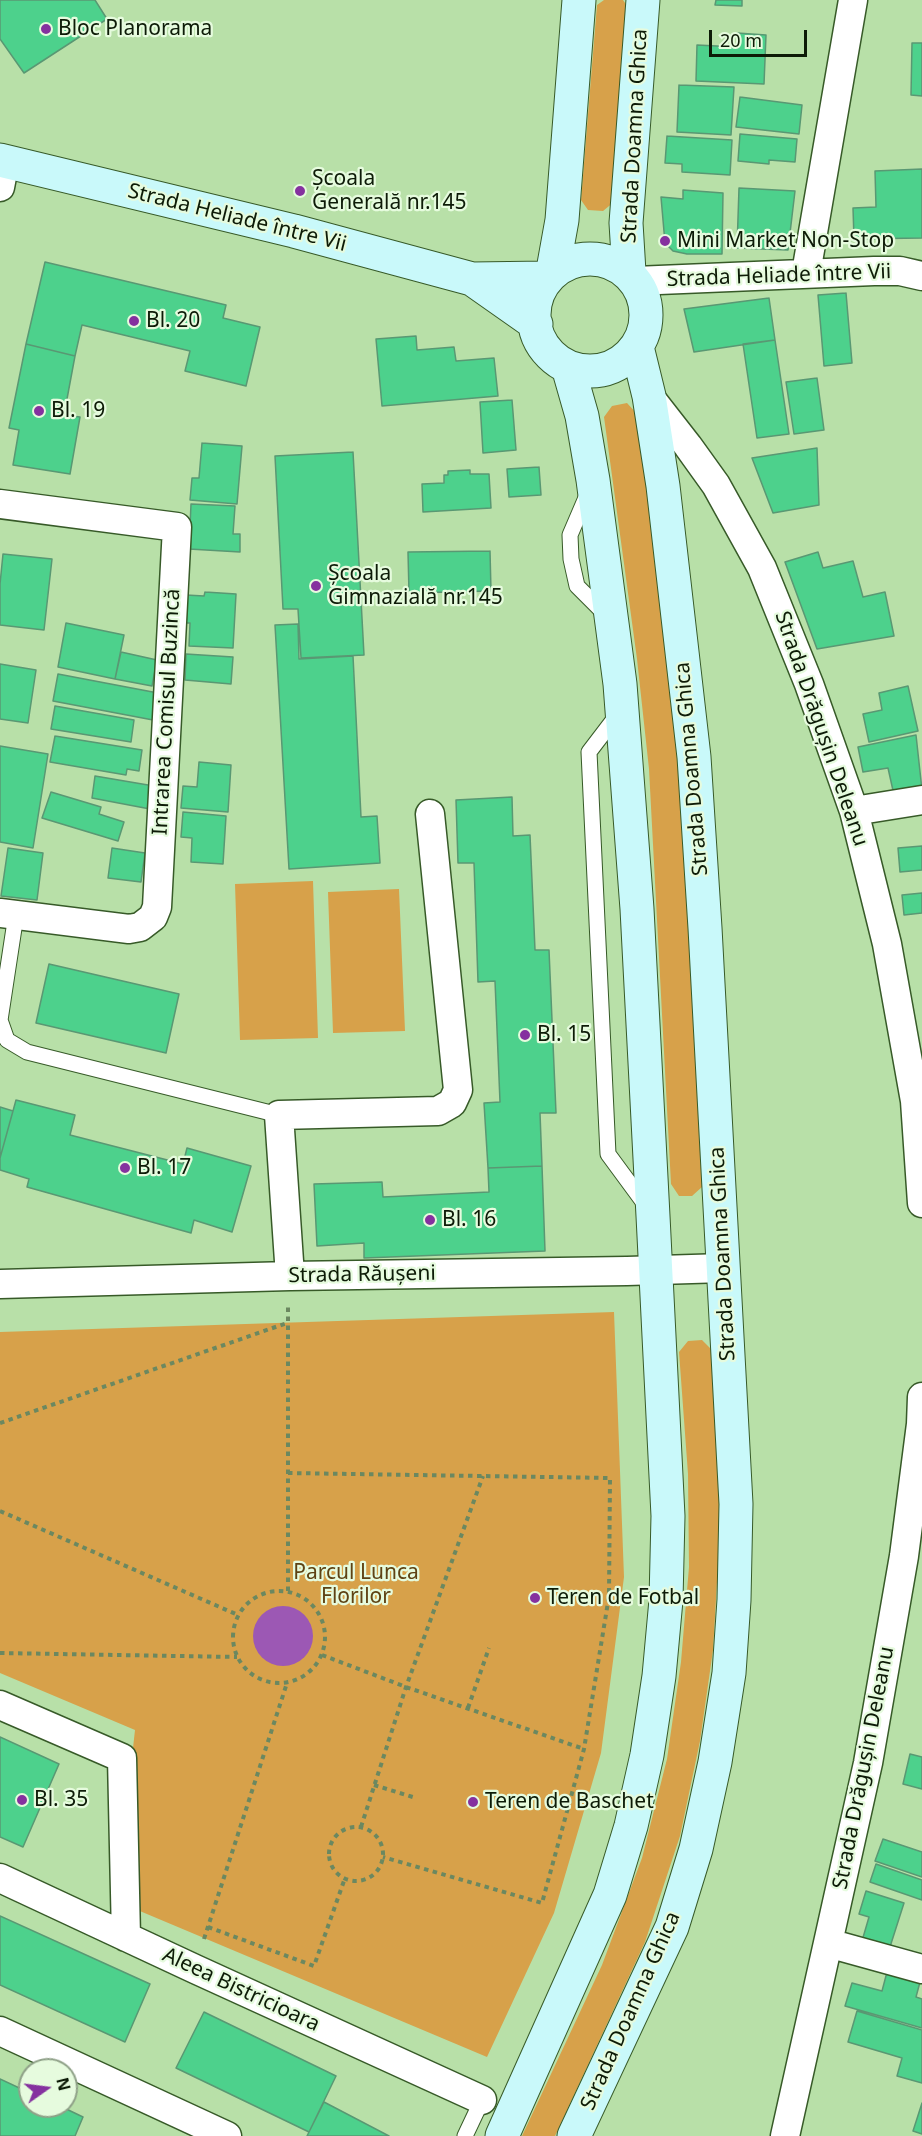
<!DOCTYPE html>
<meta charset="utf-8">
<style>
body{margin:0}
#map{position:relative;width:922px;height:2136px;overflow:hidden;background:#b8e0a8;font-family:"Noto Sans",sans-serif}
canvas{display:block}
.north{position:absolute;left:18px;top:2058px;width:60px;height:60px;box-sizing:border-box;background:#e6fbde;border:2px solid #8fa188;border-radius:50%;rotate:76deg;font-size:16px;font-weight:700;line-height:24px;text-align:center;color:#0d1b07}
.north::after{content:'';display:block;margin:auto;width:21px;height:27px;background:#85319f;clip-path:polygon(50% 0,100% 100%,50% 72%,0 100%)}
.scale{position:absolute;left:709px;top:30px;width:98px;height:27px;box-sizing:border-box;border:3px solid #0d1b07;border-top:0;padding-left:8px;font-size:18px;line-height:21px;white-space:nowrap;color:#0d1b07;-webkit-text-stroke:4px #e6fbde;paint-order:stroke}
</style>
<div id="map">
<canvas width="922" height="2136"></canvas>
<div class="north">N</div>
<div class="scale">20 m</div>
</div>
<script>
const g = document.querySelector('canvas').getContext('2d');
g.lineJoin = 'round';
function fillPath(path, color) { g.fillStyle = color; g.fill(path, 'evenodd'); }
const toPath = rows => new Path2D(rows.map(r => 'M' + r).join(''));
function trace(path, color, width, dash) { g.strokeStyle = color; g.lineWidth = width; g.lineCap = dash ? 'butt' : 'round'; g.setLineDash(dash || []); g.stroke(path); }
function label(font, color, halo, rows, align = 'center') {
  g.font = font + ' "Noto Sans",sans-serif'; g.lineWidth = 4.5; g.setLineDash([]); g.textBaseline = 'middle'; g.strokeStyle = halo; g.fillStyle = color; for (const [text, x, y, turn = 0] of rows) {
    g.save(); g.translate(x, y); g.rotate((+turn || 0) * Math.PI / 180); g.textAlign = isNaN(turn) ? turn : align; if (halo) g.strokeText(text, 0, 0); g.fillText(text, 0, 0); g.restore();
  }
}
const green = toPath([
 [604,0,623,0,631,12,614,202,603,211,588,210,581,200,597,5],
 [627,403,638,415,670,679,681,792,702,1187,692,1196,679,1196,671,1184,649,769,637,659,604,417,612,406],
 [313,881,318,1038,240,1040,235,884],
 [399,889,405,1031,333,1033,328,892],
 [614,1312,624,1577,601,1753,554,1913,487,2057,116,1901,135,1730,0,1673,0,1332],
 [702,1340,712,1350,718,1439,720,1531,713,1650,700,1741,680,1836,645,1942,555,2136,522,2136,602,1965,642,1858,667,1759,681,1662,689,1567,688,1474,679,1352,688,1341]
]);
const water = toPath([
 '253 1636a30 30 0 1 1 60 0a30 30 0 1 1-60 0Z'
]);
const building = toPath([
 [0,0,95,0,107,19,24,73,0,39,0,0],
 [716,0,742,0,742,6,715,5,716,0],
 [737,33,766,35,764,84,696,81,697,45,737,47,737,33],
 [912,43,922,43,922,96,911,95,912,43],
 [679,85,734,87,731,135,677,132,679,85],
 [740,97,802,105,799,134,736,127,740,97],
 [740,134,797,139,795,162,769,160,769,164,738,161,740,134],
 [667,136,732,140,730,175,682,172,682,164,665,163,667,136],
 [922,169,922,238,854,239,853,208,876,207,875,171,922,169],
 [739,188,795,191,788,250,737,248,739,188],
 [683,190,723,193,722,254,687,254,673,251,665,243,661,197,683,199,683,190],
 [45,262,226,305,223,318,260,327,246,386,185,371,190,351,82,325,75,356,26,344,45,262],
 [846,293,852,363,824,366,818,295,846,293],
 [769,298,775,340,694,352,684,309,769,298],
 [416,336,417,350,454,347,456,361,494,358,498,396,382,406,376,339,416,336],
 [775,340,789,434,757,438,743,344,775,340],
 [26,344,75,356,64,415,80,417,70,474,13,465,19,430,9,428,26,344],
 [817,378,824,430,794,434,786,382,817,378],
 [512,400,516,450,483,453,480,402,512,400],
 [202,443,242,446,237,504,190,500,192,478,199,478,202,443],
 [817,448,819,505,773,513,752,458,817,448],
 [353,452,364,655,301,658,298,609,283,609,275,456,353,452],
 [539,467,541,495,509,497,507,469,539,467],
 [470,470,470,474,489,474,491,508,423,512,422,484,444,483,444,475,448,475,448,471,470,470],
 [191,504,235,506,233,534,240,534,240,552,189,549,191,504],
 [490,551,491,591,409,593,408,552,490,551],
 [818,552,823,568,853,561,863,597,885,592,894,636,817,649,785,562,818,552],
 [3,554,52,559,44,630,0,625,0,584,3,554],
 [205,592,236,594,233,648,189,646,190,623,185,623,186,595,204,596,205,592],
 [66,623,124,635,115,679,58,667,66,623],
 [298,624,299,659,353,656,361,817,377,816,380,863,289,869,275,625,298,624],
 [121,652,157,660,152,686,115,679,121,652],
 [186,654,233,657,231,684,185,680,186,654],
 [0,664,36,670,28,723,0,719,0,664],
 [58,674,158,693,153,720,53,701,58,674],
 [908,686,918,731,869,742,863,714,882,710,879,693,908,686],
 [55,706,134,720,131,742,51,729,55,706],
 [916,735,922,790,894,795,888,768,863,772,858,747,916,735],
 [55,736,142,750,139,771,127,769,126,775,50,762,55,736],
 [0,746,48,754,33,848,0,842,0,746],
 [199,762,231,765,228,812,181,808,183,786,197,787,199,762],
 [95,776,154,786,150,809,92,798,95,776],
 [51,792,101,807,99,814,124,822,118,841,42,818,51,792],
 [512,797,513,836,530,835,535,950,549,950,556,1113,540,1113,542,1166,488,1168,484,1103,500,1102,495,981,478,982,474,863,458,863,456,800,512,797],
 [183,812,226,816,223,864,191,862,192,838,181,837,183,812],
 [922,846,922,870,900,872,898,848,922,846],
 [8,848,43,853,37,900,1,896,8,848],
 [112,848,145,853,141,882,108,878,112,848],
 [922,893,922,913,904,915,902,895,922,893],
 [49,964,179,994,166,1053,36,1023,49,964],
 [16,1100,75,1115,70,1135,183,1164,187,1148,251,1166,232,1232,194,1220,191,1233,27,1187,29,1179,0,1170,0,1158,16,1100],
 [0,1107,13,1111,0,1158,0,1107],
 [542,1166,545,1251,364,1258,364,1243,317,1246,314,1184,382,1182,383,1197,489,1192,488,1168,542,1166],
 [0,1737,59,1764,23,1847,0,1837,0,1737],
 [910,1754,922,1757,922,1789,903,1784,910,1754],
 [883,1839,922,1852,922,1877,875,1861,883,1839],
 [876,1864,922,1880,922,1900,870,1882,876,1864],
 [866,1891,904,1903,889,1950,862,1941,869,1917,859,1914,866,1891],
 [0,1916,150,1984,125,2042,0,1985,0,1916],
 [887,1972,920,1982,916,1997,922,1999,922,2028,845,2006,852,1983,882,1991,887,1972],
 [857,2011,922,2030,922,2083,897,2076,902,2058,848,2042,857,2011],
 [204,2012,336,2076,309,2132,176,2068,204,2012],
 [0,2079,30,2093,30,2106,60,2106,83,2117,75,2136,0,2136,0,2079],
 [324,2102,389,2136,307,2136,324,2102],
 [922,2103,922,2134,913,2131,922,2103]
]);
const path = toPath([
 [0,1423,287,1323],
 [288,1473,610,1478,609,1596,584,1749,542,1903,383,1857],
 [0,1511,238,1615],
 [288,1591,288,1306],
 '233 1637a46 46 0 1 1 92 0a46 46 0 1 1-92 0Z',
 [0,1653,237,1657],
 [322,1655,406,1687,584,1749],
 [468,1708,489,1648],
 [374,1785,416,1798],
 [361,1827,406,1687,483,1476],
 '329 1854a27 27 0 1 1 54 0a27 27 0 1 1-54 0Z',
 [208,1927,314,1966,345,1878],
 [204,1939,287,1683]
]);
const lane = toPath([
 [588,493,570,535,571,559,577,586,606,615],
 [618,714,589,752,608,1154,647,1207],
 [16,915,0,1020,7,1040,27,1052,279,1115],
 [465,2136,482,2100]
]);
const street = toPath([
 [0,187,5,161],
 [806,273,853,0],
 [635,281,874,271,900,271,922,276],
 [649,396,688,446,716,485,762,568,809,684,854,811,887,944,915,1101,922,1203],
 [0,504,177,527,157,907,153,917,140,927,129,929,0,913],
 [854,811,922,800],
 [290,1276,279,1115,438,1111,452,1103,458,1090,430,814],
 [0,1284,290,1276,627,1271,724,1268],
 [0,1705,122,1758,126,1937],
 [0,1878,195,1969,482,2100],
 [828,1943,922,1969],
 [0,2031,227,2136],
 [785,2136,868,1763,904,1556,921,1424,922,1397]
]);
const secondary = toPath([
 [0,160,294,231,472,279,546,278],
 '534 315a56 56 0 1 1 112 0a56 56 0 1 1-112 0Z',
 [553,270,562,220,579,0],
 [629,272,626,223,643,0],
 [472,279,536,324],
 [502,2136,610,1895,631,1826,647,1755,659,1676,666,1600,668,1516,653,1216,637,909,620,684,593,480,582,416,568,367],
 [574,2136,672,1927,696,1849,715,1762,729,1673,734,1600,736,1504,705,928,694,757,663,486,649,396,637,347]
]);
const markers = [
 [46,29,6,"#85319f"],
 [300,191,6,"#85319f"],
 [665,241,6,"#85319f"],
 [134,321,6,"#85319f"],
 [39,411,6,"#85319f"],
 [316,586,6,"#85319f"],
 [525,1035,6,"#85319f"],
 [125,1168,6,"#85319f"],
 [430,1220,6,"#85319f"],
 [535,1598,6,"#85319f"],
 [22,1800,6,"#85319f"],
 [473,1802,6,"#85319f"]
];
const poiNames = [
 ["Bloc Planorama",58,29],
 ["Școala",312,179],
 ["Generală nr.145",312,203],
 ["Mini Market Non-Stop",677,241],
 ["Bl. 20",146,321],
 ["Bl. 19",51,411],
 ["Școala",328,574],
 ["Gimnazială nr.145",328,598],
 ["Bl. 15",537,1035],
 ["Bl. 17",137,1168],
 ["Bl. 16",442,1220],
 ["Teren de Fotbal",547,1598],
 ["Bl. 35",34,1800],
 ["Teren de Baschet",485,1802]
];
const streetNames = [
 ["Strada Doamna Ghica",635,136,-87],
 ["Strada Heliade între Vii",237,218,14],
 ["Strada Heliade între Vii",779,276,-2],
 ["Intrarea Comisul Buzincă",167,712,-87],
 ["Strada Drăgușin Deleanu",821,729,71],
 ["Strada Doamna Ghica",692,769,-95],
 ["Strada Doamna Ghica",723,1254,-93],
 ["Strada Răușeni",362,1275,-1],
 ["Strada Drăgușin Deleanu",864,1768,-79],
 ["Aleea Bistricioara",241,1990,25],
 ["Strada Doamna Ghica",631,2011,-66]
];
const parkNames = [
 ["Parcul Lunca",356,1573],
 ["Florilor",356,1597]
];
fillPath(green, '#d7a14a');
fillPath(water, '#9c58b4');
fillPath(building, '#4dd18c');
trace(building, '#599873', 1.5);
trace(lane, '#375a28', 17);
trace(street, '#375a28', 31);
trace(secondary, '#375a28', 35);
trace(path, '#6b8860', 4, [4.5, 4.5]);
trace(lane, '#fff', 15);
trace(street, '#fff', 28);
trace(secondary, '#c9f9fa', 33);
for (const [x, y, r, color] of markers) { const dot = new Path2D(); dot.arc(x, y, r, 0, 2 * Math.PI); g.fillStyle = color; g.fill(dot); trace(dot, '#e6fbde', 2); }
label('21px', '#0d1b07', '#e6fbde', poiNames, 'left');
label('21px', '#0d1b07', '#e6fbde', streetNames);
label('21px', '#5e4213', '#e6fbde', parkNames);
</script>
